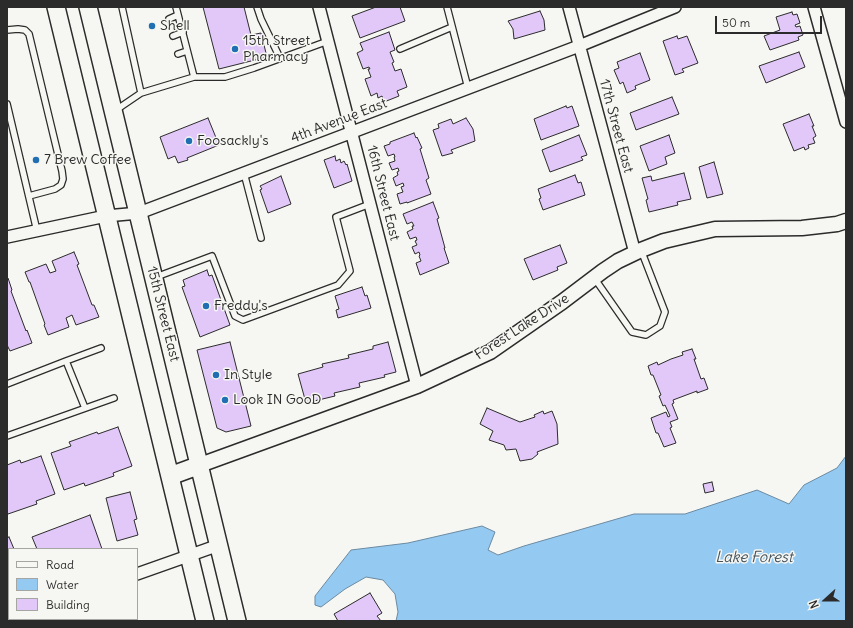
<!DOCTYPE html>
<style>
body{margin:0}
#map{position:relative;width:853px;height:628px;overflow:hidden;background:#f6f6f2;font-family:Delius,sans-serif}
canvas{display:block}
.frame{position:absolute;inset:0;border:8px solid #2b2b2b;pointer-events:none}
.legend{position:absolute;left:8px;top:548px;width:130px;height:72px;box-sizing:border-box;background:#f6f6f2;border:1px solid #a5a5a2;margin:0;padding:5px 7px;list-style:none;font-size:12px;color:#2b2b2b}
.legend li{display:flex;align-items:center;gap:8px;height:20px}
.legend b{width:20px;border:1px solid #a5a5a2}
.north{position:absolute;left:805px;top:580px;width:40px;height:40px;-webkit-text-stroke:3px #f6f6f2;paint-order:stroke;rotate:249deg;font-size:11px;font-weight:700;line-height:16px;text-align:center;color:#2b2b2b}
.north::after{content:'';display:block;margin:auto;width:14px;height:18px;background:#2b2b2b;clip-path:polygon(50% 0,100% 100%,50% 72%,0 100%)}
.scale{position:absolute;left:715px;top:16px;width:107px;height:18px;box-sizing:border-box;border:2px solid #2b2b2b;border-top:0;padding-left:5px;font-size:12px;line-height:14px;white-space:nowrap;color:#2b2b2b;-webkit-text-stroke:3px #f6f6f2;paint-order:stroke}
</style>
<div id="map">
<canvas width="853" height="628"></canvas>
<div class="frame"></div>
<ul class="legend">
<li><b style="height:5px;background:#f6f6f2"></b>Road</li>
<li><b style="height:11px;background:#94caf2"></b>Water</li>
<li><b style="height:11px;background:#e1c8f8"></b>Building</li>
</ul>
<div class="north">N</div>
<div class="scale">50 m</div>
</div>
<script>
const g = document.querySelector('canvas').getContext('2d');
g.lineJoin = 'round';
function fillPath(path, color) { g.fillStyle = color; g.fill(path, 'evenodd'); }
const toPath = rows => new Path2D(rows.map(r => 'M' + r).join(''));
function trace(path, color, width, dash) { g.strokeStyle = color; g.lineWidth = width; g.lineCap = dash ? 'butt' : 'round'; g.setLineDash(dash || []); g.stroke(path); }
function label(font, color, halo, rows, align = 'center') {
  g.font = font + ' Delius,sans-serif'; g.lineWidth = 3; g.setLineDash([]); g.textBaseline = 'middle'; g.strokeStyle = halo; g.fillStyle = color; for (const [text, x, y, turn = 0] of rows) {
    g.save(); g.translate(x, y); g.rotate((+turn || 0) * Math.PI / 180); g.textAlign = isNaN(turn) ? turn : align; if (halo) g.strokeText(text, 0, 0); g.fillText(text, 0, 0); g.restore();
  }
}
const water = toPath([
 [846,456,846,621,396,621,398,612,395,594,383,580,366,577,345,589,321,607,315,605,315,596,351,550,408,543,482,526,495,532,488,550,498,555,524,546,634,514,685,514,757,490,789,504,804,485,837,468,846,456]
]);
const building = toPath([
 [203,7,244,7,251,35,261,33,267,57,219,69,203,7],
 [376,7,400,7,405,21,360,38,352,16,376,7],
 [540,11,544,20,545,30,514,39,513,29,508,21,540,11],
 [792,12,793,15,797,14,800,23,795,25,796,27,800,26,803,35,798,37,799,40,770,50,764,36,780,30,776,17,792,12],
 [389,32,395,50,390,52,394,62,392,63,395,71,401,69,407,87,397,91,399,96,384,102,382,96,378,98,377,93,371,96,365,79,371,77,368,69,370,69,369,67,363,69,357,53,363,50,360,43,389,32],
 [677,36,678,39,687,36,698,63,682,69,684,72,675,75,663,41,677,36],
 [799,52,805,67,766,83,759,66,799,52],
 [640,53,650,80,635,86,636,89,627,93,623,82,620,84,614,70,619,68,617,62,640,53],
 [672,97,679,114,636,130,630,113,672,97],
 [566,106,567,108,572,106,579,126,541,140,534,119,566,106],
 [809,114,814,126,812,126,816,136,813,138,815,143,808,145,809,148,805,150,804,147,794,151,783,124,809,114],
 [208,118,219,145,187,158,188,160,178,163,175,156,168,159,160,137,208,118],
 [466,118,473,129,475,141,451,150,453,153,442,156,433,130,439,128,438,124,451,119,453,124,466,118],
 [414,133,416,138,417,137,422,148,420,149,429,178,426,180,431,194,407,203,407,202,400,204,397,194,403,192,401,187,404,186,403,183,396,186,393,178,398,175,397,172,399,171,398,168,392,170,389,163,395,161,394,157,395,157,394,154,388,156,384,146,390,144,390,142,414,133],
 [579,135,587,155,581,157,583,160,550,172,542,150,579,135],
 [669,135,675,153,665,157,667,164,649,171,640,146,669,135],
 [335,156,336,161,340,159,341,163,344,161,346,165,347,164,352,181,334,188,324,160,335,156],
 [714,162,723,194,707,198,699,167,714,162],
 [684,173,691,199,677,202,678,205,649,212,646,200,648,199,642,178,651,176,652,181,684,173],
 [575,175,578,183,581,182,585,195,543,210,539,199,541,198,538,189,575,175],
 [281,176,291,204,268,213,260,190,262,189,260,186,281,176],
 [433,202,439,218,437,219,445,248,444,248,449,263,420,275,416,263,421,261,419,256,420,255,419,252,415,254,412,247,417,245,415,241,417,240,416,237,410,239,407,232,413,229,412,226,414,226,412,222,407,224,403,214,433,202],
 [560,245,567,263,557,267,558,270,533,280,524,259,560,245],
 [74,252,79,264,77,265,92,305,94,305,99,317,76,325,72,315,66,318,69,327,48,335,44,325,45,324,30,282,29,282,25,272,46,264,50,273,56,271,52,261,74,252],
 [207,270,209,276,212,275,230,325,200,337,182,287,185,286,183,280,207,270],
 [7,278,8,278,12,290,11,291,26,331,27,330,32,343,10,351,7,345,7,278],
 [362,287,365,296,367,295,371,308,338,318,336,310,339,309,335,296,362,287],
 [230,342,251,426,226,432,217,428,197,350,230,342],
 [388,342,396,372,384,375,385,377,359,383,360,387,334,393,335,396,306,403,298,374,323,367,322,364,349,358,348,355,373,349,373,346,388,342],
 [692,349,696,359,694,359,701,379,704,378,708,389,697,393,697,391,673,400,674,403,672,404,678,419,670,422,672,427,670,428,676,443,664,447,658,433,656,433,651,418,666,412,668,417,670,416,665,405,663,406,659,396,661,395,653,375,651,375,648,366,657,362,658,365,671,359,683,355,682,352,692,349],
 [487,408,520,422,535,417,534,415,543,411,544,414,552,411,557,424,558,444,537,452,538,454,532,459,520,461,516,449,506,450,504,445,489,440,493,431,480,424,487,408],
 [118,427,132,466,113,473,114,476,85,486,84,483,64,490,51,453,71,446,69,442,97,432,98,434,118,427],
 [41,456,55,494,36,501,37,504,8,514,7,512,7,465,20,460,21,463,41,456],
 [712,482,714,491,705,493,703,484,712,482],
 [130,492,137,519,134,520,138,535,117,541,106,498,130,492],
 [90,515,102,549,37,549,32,537,90,515],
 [9,537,14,549,9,549,9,563,7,564,7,538,9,537],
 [370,593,382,613,377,616,381,621,338,621,334,614,370,593],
 [65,619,109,619,110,621,60,621,65,619]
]);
const service = toPath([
 [122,7,141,93],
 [176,7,194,77],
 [257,7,261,19,280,58],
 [447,7,468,88],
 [169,19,178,15],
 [7,30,18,29,25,30,29,34,62,171,63,179,61,185,55,189,29,196],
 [173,36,183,32],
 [400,49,452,27],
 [178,54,187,51],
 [7,104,37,231],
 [116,110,141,93,194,77,225,77,254,68,328,41],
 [244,173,261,238],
 [156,277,212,256,235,316,243,320,338,285,350,271,336,217,370,204],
 [595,279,632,332,646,335,660,326,665,312,641,250],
 [66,361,101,348],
 [7,384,66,361,85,408],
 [7,436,114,398]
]);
const minor = toPath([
 [319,7,417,386],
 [569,7,635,253],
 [814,7,846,122],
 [7,237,106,216,139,213,579,46,675,7],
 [137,574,219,545],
 [11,621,16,619]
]);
const tertiary = toPath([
 [200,465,417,386,490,352,562,302,603,271,618,261,641,250,664,241,715,229,802,228,837,224,846,221]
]);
const primary = toPath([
 [56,7,205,621],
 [88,7,237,621],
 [170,476,200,465]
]);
const markers = [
 [152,26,4,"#1f6fb2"],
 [235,49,4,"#1f6fb2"],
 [189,141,4,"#1f6fb2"],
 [36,160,4,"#1f6fb2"],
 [206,306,4,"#1f6fb2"],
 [216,375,4,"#1f6fb2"],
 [225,400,4,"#1f6fb2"]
];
const poiNames = [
 ["Shell",160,26],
 ["15th Street",243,41],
 ["Pharmacy",243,57],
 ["Foosackly's",197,141],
 ["7 Brew Coffee",44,160],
 ["Freddy's",214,306],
 ["In Style",224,375],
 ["Look IN GooD",233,400]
];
const streetNames = [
 ["4th Avenue East",339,121,-21],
 ["17th Street East",616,126,75],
 ["16th Street East",383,193,76],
 ["15th Street East",163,314,76],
 ["Forest Lake Drive",522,327,-33]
];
const waterNames = [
 ["Lake Forest",754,558]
];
fillPath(water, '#94caf2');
trace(water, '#6a8aa2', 1);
fillPath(building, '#e1c8f8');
trace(building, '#2b2b2b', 1);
trace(service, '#2b2b2b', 8);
trace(minor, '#2b2b2b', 14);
trace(tertiary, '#2b2b2b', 17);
trace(primary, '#2b2b2b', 20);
trace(service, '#f6f6f2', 5.5);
trace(minor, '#f6f6f2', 11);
trace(tertiary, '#f6f6f2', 14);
trace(primary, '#f6f6f2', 17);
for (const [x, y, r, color] of markers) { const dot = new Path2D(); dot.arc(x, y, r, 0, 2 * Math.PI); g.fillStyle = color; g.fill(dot); trace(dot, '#f6f6f2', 1.5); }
label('14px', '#2b2b2b', '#f6f6f2', poiNames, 'left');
label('14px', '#2b2b2b', '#f6f6f2', streetNames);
label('italic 15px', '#45535d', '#f6f6f2', waterNames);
</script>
